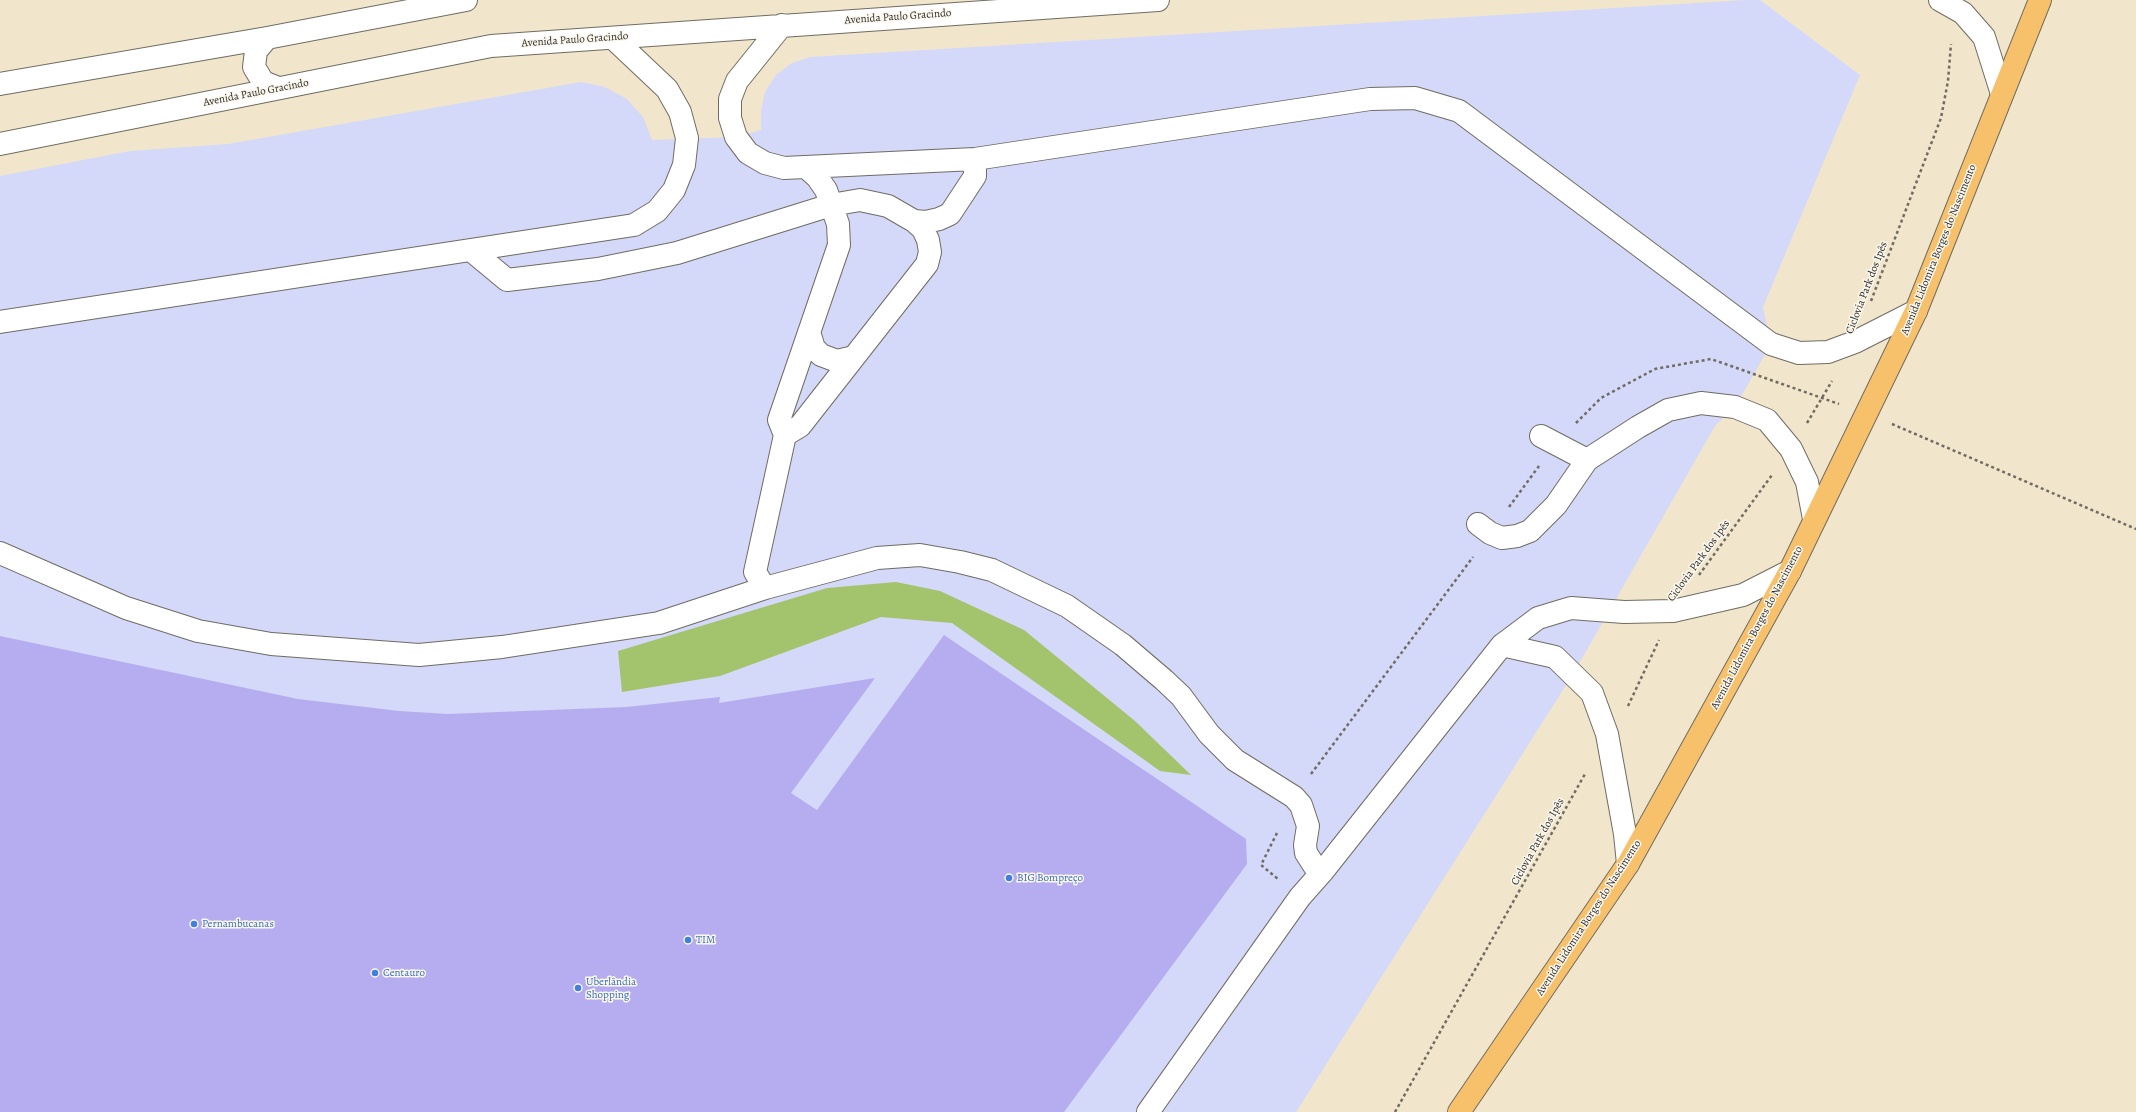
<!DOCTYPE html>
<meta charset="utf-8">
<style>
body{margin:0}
canvas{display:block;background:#f1e6cb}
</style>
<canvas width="2136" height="1112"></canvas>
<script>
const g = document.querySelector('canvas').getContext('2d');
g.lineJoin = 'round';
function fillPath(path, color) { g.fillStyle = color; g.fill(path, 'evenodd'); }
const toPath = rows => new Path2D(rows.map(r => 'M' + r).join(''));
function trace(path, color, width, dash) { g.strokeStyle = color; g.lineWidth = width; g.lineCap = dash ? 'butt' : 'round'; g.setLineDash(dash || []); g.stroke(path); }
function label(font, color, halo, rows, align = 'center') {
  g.font = font + ' Alegreya,serif'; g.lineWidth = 3; g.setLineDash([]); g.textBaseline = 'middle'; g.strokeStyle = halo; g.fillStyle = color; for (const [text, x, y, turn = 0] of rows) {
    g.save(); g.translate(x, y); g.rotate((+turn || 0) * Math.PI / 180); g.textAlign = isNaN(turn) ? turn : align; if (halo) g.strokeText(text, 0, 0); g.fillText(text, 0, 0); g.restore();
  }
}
const built = toPath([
 [1745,0,1760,0,1860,75,1763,307,1771,344,1735,407,1715,426,1573,674,1296,1112,0,1112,0,176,130,151,228,144,581,82,605,87,627,99,643,117,652,140,736,137,761,130,761,111,765,92,776,75,792,63,810,57]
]);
const green = toPath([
 [896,582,940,591,1024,630,1135,721,1191,775,1160,771,952,623,881,617,720,676,622,692,618,651,827,588]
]);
const building = toPath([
 [944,635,1246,839,1247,864,1064,1112,0,1112,0,636,298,699,399,711,448,714,626,707,720,697,719,703,875,678,791,793,817,810]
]);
const path = toPath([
 [1871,301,1941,118,1948,81,1951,44],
 [1576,423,1601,398,1655,369,1711,359,1839,404],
 [1807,423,1832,381],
 [1892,424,2136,529],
 [1509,507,1539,466],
 [1699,575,1772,475],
 [1628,706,1659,640],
 [1311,774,1473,557],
 [1277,833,1261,865,1278,879],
 [1395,1112,1585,774]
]);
const minor = toPath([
 [1940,0,1963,13,1984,37,2002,94],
 [782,25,737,81,730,99,730,118,736,137,748,153,765,163,784,168,975,159,1370,99,1415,98,1459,111,1771,344,1799,353,1828,352,1855,342,1916,311],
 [267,38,256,51,254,67,263,82,278,88],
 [0,84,267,38,466,0],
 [0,144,491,46,1158,0],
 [914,221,926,222,939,219,950,214,975,176,975,159],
 [472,251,507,280,598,269,677,253,831,205,860,200,888,206,914,221,923,229,928,240,930,252,927,264,800,426,785,435],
 [0,322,634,225,657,211,674,190,684,165,687,138,680,112,667,89,613,38],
 [809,332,814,348,821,355,837,361,854,357],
 [1541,436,1587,460],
 [1478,524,1490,533,1502,538,1517,536,1530,531,1556,505,1587,460,1638,427,1668,410,1701,403,1735,407,1767,420,1791,449,1807,482,1814,519],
 [0,553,126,608,198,631,271,644,419,655,502,647,659,623,765,588,877,558,920,555,960,562,992,570,1067,606,1123,645,1164,680,1181,696,1209,734,1235,760,1294,797,1301,805,1308,826,1305,845,1306,853,1315,867,1323,871],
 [765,588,755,572,785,435,779,420,839,245,838,224,826,190,817,177,806,167],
 [1502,645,1555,657,1592,693,1607,734,1625,834,1628,864],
 [1148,1112,1300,897,1323,871,1502,645,1538,618,1571,608,1624,612,1673,611,1743,595,1790,571]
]);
const major = toPath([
 [1459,1112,1628,864,1790,571,1916,311,2040,0]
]);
const markers = [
 [1009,878,4,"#3f7fe0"],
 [194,924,4,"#3f7fe0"],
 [688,940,4,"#3f7fe0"],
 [375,973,4,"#3f7fe0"],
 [578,988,4,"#3f7fe0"]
];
const streetNames = [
 ["Avenida Paulo Gracindo",898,17,-4],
 ["Avenida Paulo Gracindo",575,40,-4],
 ["Avenida Paulo Gracindo",256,93,-11],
 ["Avenida Lidomira Borges do Nascimento",1939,250,-68],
 ["Ciclovia Park dos Ipês",1867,288,-69],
 ["Ciclovia Park dos Ipês",1699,561,-54],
 ["Avenida Lidomira Borges do Nascimento",1757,628,-62],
 ["Ciclovia Park dos Ipês",1538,842,-61],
 ["Avenida Lidomira Borges do Nascimento",1589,918,-57]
];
const shopNames = [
 ["BIG Bompreço",1017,878],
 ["Pernambucanas",202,924],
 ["TIM",696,940],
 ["Centauro",383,973],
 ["Uberlândia",586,982],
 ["Shopping",586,995]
];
fillPath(built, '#d4d8f9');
fillPath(green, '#a3c46c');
fillPath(building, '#b6adf0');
trace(minor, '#706c63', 24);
trace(major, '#706c63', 24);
trace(path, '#706c63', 2.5, [3, 3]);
trace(minor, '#fff', 22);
trace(major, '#f7c06b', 22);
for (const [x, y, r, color] of markers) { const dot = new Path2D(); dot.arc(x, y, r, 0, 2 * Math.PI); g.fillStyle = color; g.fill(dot); trace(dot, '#fbf7ec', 1.5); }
label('11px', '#2b2b2b', '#fbf7ec', streetNames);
label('11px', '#366cbe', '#fbf7ec', shopNames, 'left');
</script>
